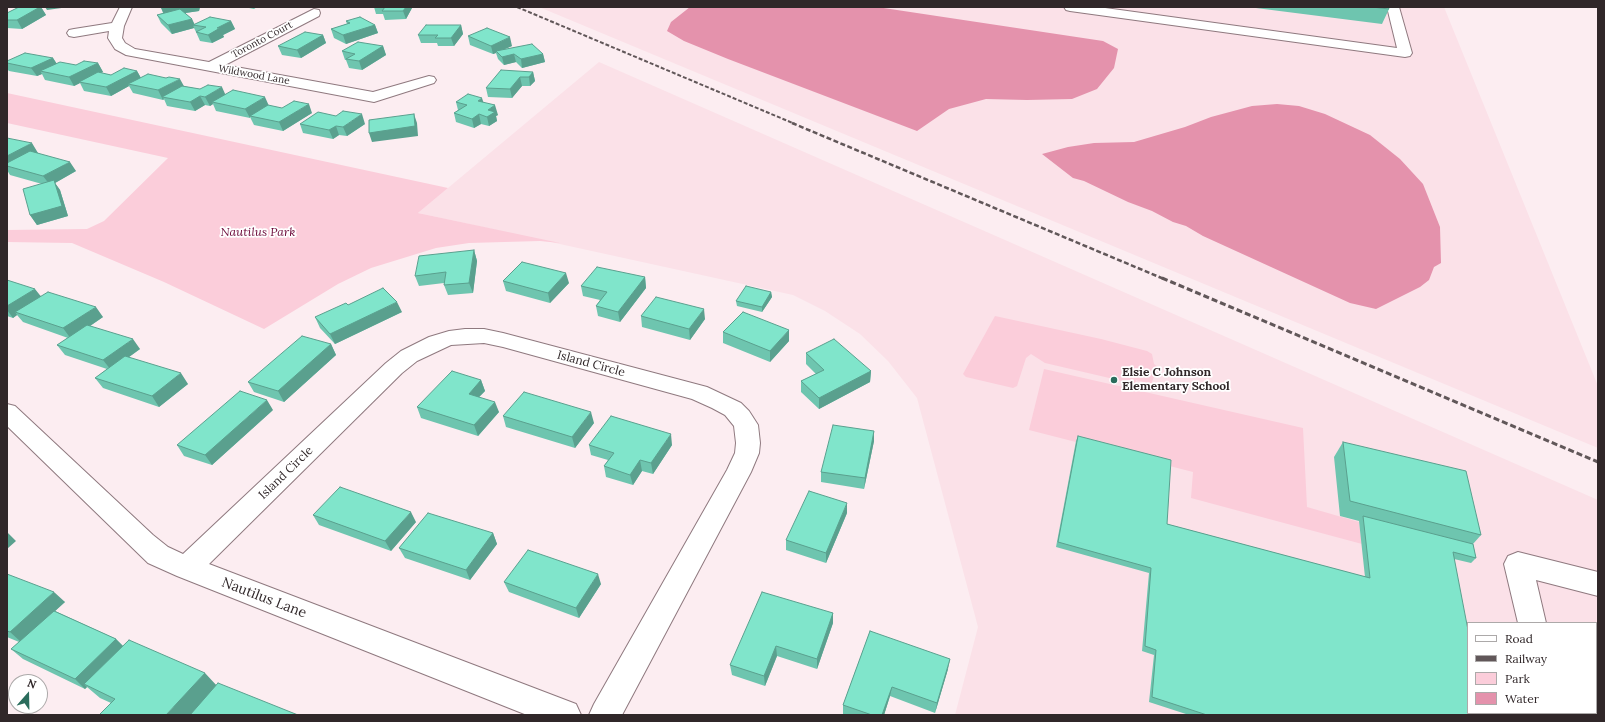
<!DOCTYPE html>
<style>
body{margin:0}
#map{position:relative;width:1605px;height:722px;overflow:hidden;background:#fcedf1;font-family:Lora,serif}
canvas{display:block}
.frame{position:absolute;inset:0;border:8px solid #302729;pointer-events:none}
.legend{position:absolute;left:1467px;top:622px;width:130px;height:92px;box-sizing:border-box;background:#fff;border:1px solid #aca9a9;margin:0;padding:5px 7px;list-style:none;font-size:12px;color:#302729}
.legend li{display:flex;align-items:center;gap:8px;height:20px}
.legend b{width:20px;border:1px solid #aca9a9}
.north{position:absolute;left:8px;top:674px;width:40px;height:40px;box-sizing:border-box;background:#fff;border:1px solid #aca9a9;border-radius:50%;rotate:20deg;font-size:11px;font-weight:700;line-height:16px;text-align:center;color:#302729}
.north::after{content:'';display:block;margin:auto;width:14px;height:18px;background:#2a6c5c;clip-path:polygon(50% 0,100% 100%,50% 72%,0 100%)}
</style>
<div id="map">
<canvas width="1605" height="722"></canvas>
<div class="frame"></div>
<ul class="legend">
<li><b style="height:5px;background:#fff"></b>Road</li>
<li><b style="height:5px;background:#615759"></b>Railway</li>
<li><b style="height:11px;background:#fbcdda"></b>Park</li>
<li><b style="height:11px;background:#e492ac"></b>Water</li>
</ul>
<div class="north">N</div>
</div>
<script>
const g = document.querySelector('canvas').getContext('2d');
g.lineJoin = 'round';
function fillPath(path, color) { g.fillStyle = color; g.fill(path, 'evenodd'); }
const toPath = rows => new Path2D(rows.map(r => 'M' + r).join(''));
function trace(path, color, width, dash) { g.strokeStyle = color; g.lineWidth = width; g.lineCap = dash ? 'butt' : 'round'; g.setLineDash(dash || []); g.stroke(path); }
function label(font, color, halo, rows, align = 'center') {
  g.font = font + ' Lora,serif'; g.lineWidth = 3.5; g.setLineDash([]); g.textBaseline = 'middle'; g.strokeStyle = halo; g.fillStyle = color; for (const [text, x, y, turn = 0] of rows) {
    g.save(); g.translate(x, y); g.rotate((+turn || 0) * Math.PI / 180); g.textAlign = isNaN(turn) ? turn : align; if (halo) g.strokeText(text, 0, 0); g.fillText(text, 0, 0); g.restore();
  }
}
const built = toPath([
 [539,7,1444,7,1598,386,1598,448],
 [599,62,1598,500,1598,715,955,715,978,627,917,398,888,361,860,334,825,311,793,295,418,213],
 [1468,623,1596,623,1596,713,1468,713]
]);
const green = toPath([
 [7,93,448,188,418,213,560,243,540,241,469,243,436,248,371,268,338,284,264,329,164,282,72,243,7,242,7,230,87,229,104,221,168,158,7,123],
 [995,316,1101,339,1147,351,1152,354,1154,364,1158,367,1151,384,1136,380,1135,384,1045,363,1031,354,1026,358,1017,386,1013,388,966,377,963,374],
 [1044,369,1303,428,1307,507,1359,522,1362,544,1191,498,1193,472,1029,430]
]);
const water = toPath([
 [690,7,877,7,1103,41,1118,49,1114,68,1097,89,1072,99,1027,100,986,99,949,109,917,131,728,59,684,41,667,31,671,22],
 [1277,104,1299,106,1325,114,1370,135,1400,159,1423,184,1440,227,1441,263,1434,267,1429,280,1420,287,1376,309,1350,303,1203,236,1186,226,1173,222,1152,211,1128,202,1084,181,1073,178,1042,154,1068,147,1094,143,1134,142,1185,127,1211,117,1252,106]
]);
const minor = toPath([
 [120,7,132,7,124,26,122,38,125,43,135,49,209,62,314,9,319,10,320,13,319,16,225,65,373,92,429,76,434,77,436,80,434,83,374,102,126,55,115,49,108,38,109,31,74,37,69,36,67,33,69,30,74,29,112,23,120,7],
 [1064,7,1098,7,1397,48,1387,7,1399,7,1412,53,1410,56,1405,57,1070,11,1066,10,1064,7],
 [465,329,484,329,503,333,707,387,741,403,749,411,758,425,760,443,759,453,751,472,622,715,589,715,594,704,727,470,735,453,736,443,734,426,725,415,712,408,692,399,503,347,484,343,451,345,417,361,402,373,209,564,576,704,581,715,527,715,177,576,148,563,7,426,7,404,15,406,153,535,168,547,183,554,386,363,401,351,429,337,449,331,465,329],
 [1518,552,1598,572,1598,596,1536,580,1546,623,1518,623,1504,564,1508,556,1518,552],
 [1596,656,1598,656,1598,684,1596,684,1596,656]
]);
const railFar2 = toPath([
 [517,7,795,124]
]);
const railFar1 = toPath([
 [792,123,1164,279]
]);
const rail = toPath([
 [1162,278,1598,462]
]);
const wall = toPath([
 [19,7,41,7,46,15,22,29,7,28,7,13],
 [161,7,200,7,199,11,185,13,192,19,195,25,231,21,235,29,223,35,224,37,212,43,200,41,196,32,194,28,172,34,161,23,157,15,163,13],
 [244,7,257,7,254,9],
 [374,7,412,7,412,8,406,19,385,20,383,14,376,14],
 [1248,7,1388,7,1389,9,1382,24],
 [346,21,375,25,378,33,346,44,334,38,331,29,347,24],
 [461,25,463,34,454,46,438,46,437,43,421,43,418,35],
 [323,35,326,43,301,58,282,55,278,46],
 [468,36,512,46,505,49,543,54,545,62,522,68,516,62,504,65,498,59,496,53,493,54,470,45],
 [383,46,386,55,362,70,349,68,346,60,345,60,342,51],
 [53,58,57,64,76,65,98,63,103,72,101,73,111,75,137,71,141,78,225,94,269,106,312,113,283,131,254,125,250,117,250,118,216,111,213,104,210,106,205,105,195,111,167,106,164,99,163,100,133,93,129,86,111,96,84,91,80,83,74,86,45,80,42,74,37,76,9,71,7,69,7,61],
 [533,72,535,81,530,86,522,86,512,98,488,97,486,88],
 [456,102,483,102,498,115,496,116,497,121,489,126,481,124,474,128,456,122,454,113,458,110],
 [300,124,365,124,347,136,339,135,333,139,303,133],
 [7,138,38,153,37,153,76,171,55,183,60,190,68,216,37,225,30,215,42,184,10,175,7,170],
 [474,250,477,261,473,293,448,295,444,285,444,283,419,286,415,276],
 [645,277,646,288,620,322,598,316,596,306,600,300,583,296,581,286],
 [7,280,41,296,103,317,90,326,140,349,129,357,188,384,159,407,103,388,95,378,107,369,65,355,57,345,68,338,23,322,17,315,13,318,7,316],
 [503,281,569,283,550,303,506,291],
 [771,292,772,297,762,312,737,306,736,301],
 [348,305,402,312,335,344,320,328,315,317],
 [641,316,705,319,690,340,642,327],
 [723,332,789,341,770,362,723,343],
 [331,344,336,355,284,402,254,392,248,382],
 [806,353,871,371,870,382,819,409,801,392,801,381,816,374,806,364],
 [481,380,485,391,479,397,499,412,478,436,421,418,417,407],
 [273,410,212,465,184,456,177,445],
 [503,416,594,423,575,448,506,427],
 [874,431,874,441,864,489,821,482,821,472],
 [1078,436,1167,524,1365,577,1359,521,1340,516,1334,457,1343,442,1481,535,1473,544,1476,558,1471,563,1454,559,1468,713,1547,715,1189,715,1149,702,1154,655,1142,651,1149,573,1056,547,1076,441],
 [589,445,672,445,653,474,642,471,633,485,606,477,604,466,608,460,591,455],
 [847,513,826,563,786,550,786,540],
 [313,515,416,522,391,551,319,525],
 [493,533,497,544,470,580,405,558,399,548],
 [7,574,65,602,55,611,116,639,123,646,216,685,298,715,111,703,100,698,87,687,85,689,23,659,11,649,19,642,7,637],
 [504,582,601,584,579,618,509,592],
 [833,613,833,623,817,669,777,656,765,686,732,675,730,665],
 [870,631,948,669,935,713,890,696,884,715,845,715,843,714,843,705]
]);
const shadedWall = toPath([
 [40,7,41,7,46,15,22,29,17,20],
 [45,7,69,7,47,10],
 [165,7,200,7,199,11,165,16,161,8],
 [406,7,412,7,412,8,406,19,403,11],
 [192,19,195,26,193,25,194,28,172,34,168,25],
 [231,21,235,29,223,35,224,37,212,43,208,35,217,28],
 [375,25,378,33,346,44,343,35],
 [461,25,463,34,454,46,451,38],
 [323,35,326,43,301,58,297,50],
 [510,37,512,46,498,52,496,51,496,53,493,54,491,46],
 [383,46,386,55,362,70,359,61],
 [514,54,516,62,504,65,502,57],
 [543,54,545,62,522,68,521,59],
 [53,58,58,66,40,71,42,74,37,76,31,68],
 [98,63,103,72,82,82,79,82,80,83,74,86,69,77],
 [137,71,142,80,128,84,129,86,111,96,106,87],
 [533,72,535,81,530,86,529,77],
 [520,77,522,86,512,98,510,89],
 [180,79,185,88,162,97,164,99,163,100,158,90],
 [222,87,226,96,212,102,213,104,210,106,205,97],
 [200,96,205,105,195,111,190,102],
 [265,97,269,106,250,116,250,118,245,109],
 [482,98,485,107,478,101],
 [309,104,312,113,283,131,279,122],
 [495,105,498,115,496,116,497,121,489,126,487,117,488,110],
 [362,114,365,124,347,136,343,127],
 [414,114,417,123,418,136,372,142,369,133],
 [479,114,481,124,474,128,472,119],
 [336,126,339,135,333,139,329,130],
 [32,143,38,153,11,167,7,166,7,156],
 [70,162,76,171,55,183,60,190,68,216,37,225,30,215,50,185,43,176],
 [474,250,477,261,473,293,469,283],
 [566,273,569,283,550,303,548,293],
 [645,277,646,288,620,322,618,312],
 [35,289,43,299,15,312,17,315,13,318,7,310,7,306],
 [771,292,772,297,762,312,762,307],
 [397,302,402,312,335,344,330,334],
 [96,307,103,317,71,339,63,328],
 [704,309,705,319,690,340,689,329],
 [789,330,789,341,770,362,770,351],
 [133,339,140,349,111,370,103,360],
 [331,344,336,355,284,402,278,391],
 [871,371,870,382,819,409,819,398],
 [181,373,188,384,159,407,152,396],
 [481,380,485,391,472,404,469,394],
 [267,400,273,410,212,465,205,455],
 [495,402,499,412,478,436,474,425],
 [591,412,594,423,575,448,572,437],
 [874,431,874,441,864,489,865,478],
 [671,434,672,445,653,474,651,463],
 [640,460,642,471,633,485,630,475],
 [847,503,847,513,826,563,826,553],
 [411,512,416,522,391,551,385,541],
 [7,532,16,541,7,549],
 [493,533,497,544,470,580,466,570],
 [598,574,601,584,579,618,576,608],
 [54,592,65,602,21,642,10,632],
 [833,613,833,623,817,669,817,659],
 [116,639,126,649,84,684,87,687,85,689,75,679],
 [776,646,777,656,765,686,764,676],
 [950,659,948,669,935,713,937,703],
 [205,673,218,687,193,715,166,715],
 [892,687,890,696,884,715,882,715]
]);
const building = toPath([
 [19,7,40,7,17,20,7,20,7,13,19,7],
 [385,7,406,7,403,11,382,11,385,7],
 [1372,7,1388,7,1389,9,1372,7],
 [180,9,192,19,168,25,157,15,180,9],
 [210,17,231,21,217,28,220,28,208,35,196,32,206,27,193,25,210,17],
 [360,17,375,25,343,35,331,29,350,23,346,21,360,17],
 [426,25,461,25,451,38,435,38,438,35,418,35,426,25],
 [487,28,510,37,491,46,468,36,487,28],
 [305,32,323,35,297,50,278,46,305,32],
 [358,42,383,46,359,61,346,59,355,54,342,51,358,42],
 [532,44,543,54,521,59,514,54,502,57,496,51,532,44],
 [25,53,53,58,31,68,7,63,7,61,25,53],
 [84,61,98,63,69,77,40,71,60,62,76,65,84,61],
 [124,68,137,71,106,87,79,82,98,72,111,75,124,68],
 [501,70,533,72,529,77,520,77,510,89,486,88,501,70],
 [148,74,166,78,169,77,180,79,158,90,128,84,148,74],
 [208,85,222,87,205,97,200,96,190,102,162,97,182,86,200,89,208,85],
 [233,90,265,97,245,109,212,102,233,90],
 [468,94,482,98,478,101,495,105,488,110,495,112,487,117,479,114,472,119,454,113,467,105,456,102,468,94],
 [294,101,309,104,279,122,250,116,268,105,282,108,294,101],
 [343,111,362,114,343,127,336,126,329,130,300,124,318,112,336,116,343,111],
 [414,114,415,126,369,133,369,120,414,114],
 [7,138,32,143,7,156,7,138],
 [30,151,70,162,43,176,7,166,7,163,30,151],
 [54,180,62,206,30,215,23,189,54,180],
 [474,250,469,283,444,285,446,272,415,276,419,256,474,250],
 [522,262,566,273,548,293,503,281,522,262],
 [597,267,645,277,618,312,596,306,607,292,581,286,597,267],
 [7,280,35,289,7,306,7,280],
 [746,286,771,292,762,307,736,301,746,286],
 [383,288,397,302,330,334,315,317,346,303,348,305,383,288],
 [48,292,96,307,63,328,15,312,48,292],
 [656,297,704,309,689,329,641,316,656,297],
 [743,312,789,330,770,351,723,332,743,312],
 [87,325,133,339,103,360,57,345,87,325],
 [302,336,331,344,278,391,248,382,302,336],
 [834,339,871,371,819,398,801,381,824,370,806,353,834,339],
 [125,356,181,373,152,396,95,378,125,356],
 [452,371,481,380,469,394,495,402,474,425,417,407,452,371],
 [240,391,267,400,205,455,177,445,240,391],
 [524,392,591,412,572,437,503,416,524,392],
 [611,416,671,434,651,463,640,460,630,475,604,466,614,453,589,445,611,416],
 [833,425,874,431,865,478,821,472,833,425],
 [1078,436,1171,460,1167,524,1370,578,1363,516,1473,544,1476,558,1453,552,1468,630,1468,713,1540,713,1547,715,1207,715,1152,697,1156,650,1145,646,1151,568,1058,542,1078,436],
 [1343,442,1466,471,1481,535,1350,501,1343,442],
 [340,487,411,512,385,541,313,515,340,487],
 [809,491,847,503,826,553,786,540,809,491],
 [428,513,493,533,466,570,399,548,428,513],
 [528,550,598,574,576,608,504,582,528,550],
 [7,574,54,592,10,632,7,631,7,574],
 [762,592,833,613,817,659,776,646,764,676,730,665,762,592],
 [54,611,116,639,75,679,11,649,54,611],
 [870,631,950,659,937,703,892,687,882,715,872,715,843,705,870,631],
 [129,640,205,673,166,715,99,715,115,699,84,684,129,640],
 [218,683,298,715,190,715,218,683]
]);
const markers = [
 [1114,380,4,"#2a6c5c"]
];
const farStreetnames = [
 ["Toronto Court",262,40,-28],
 ["Wildwood Lane",254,75,10]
];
const parkNames = [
 ["Nautilus Park",258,233]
];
const streetNames = [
 ["Island Circle",591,364,15],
 ["Island Circle",286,473,-44]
];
const poiNames = [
 ["Elsie C Johnson",1122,373],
 ["Elementary School",1122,387]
];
const nearStreetnames = [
 ["Nautilus Lane",264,598,21]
];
fillPath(built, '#fbe1e8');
fillPath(green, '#fbcdda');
fillPath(water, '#e492ac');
trace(minor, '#8f797f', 2);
fillPath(minor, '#fff');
trace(railFar2, '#615759', 2, [4, 2]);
trace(railFar1, '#615759', 2.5, [5, 2.5]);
trace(rail, '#615759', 3, [6, 3]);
fillPath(wall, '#6ec5af');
fillPath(shadedWall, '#5aa08e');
fillPath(building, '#80e5cb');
trace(building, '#5aa08e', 1);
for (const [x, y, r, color] of markers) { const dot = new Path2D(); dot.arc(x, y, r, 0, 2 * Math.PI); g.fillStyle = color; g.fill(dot); trace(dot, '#fff', 1.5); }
label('10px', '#302729', '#fff', farStreetnames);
label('italic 12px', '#6a0737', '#fff', parkNames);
label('12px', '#302729', '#fff', streetNames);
label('bold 12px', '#302729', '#fff', poiNames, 'left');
label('14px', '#302729', '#fff', nearStreetnames);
</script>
